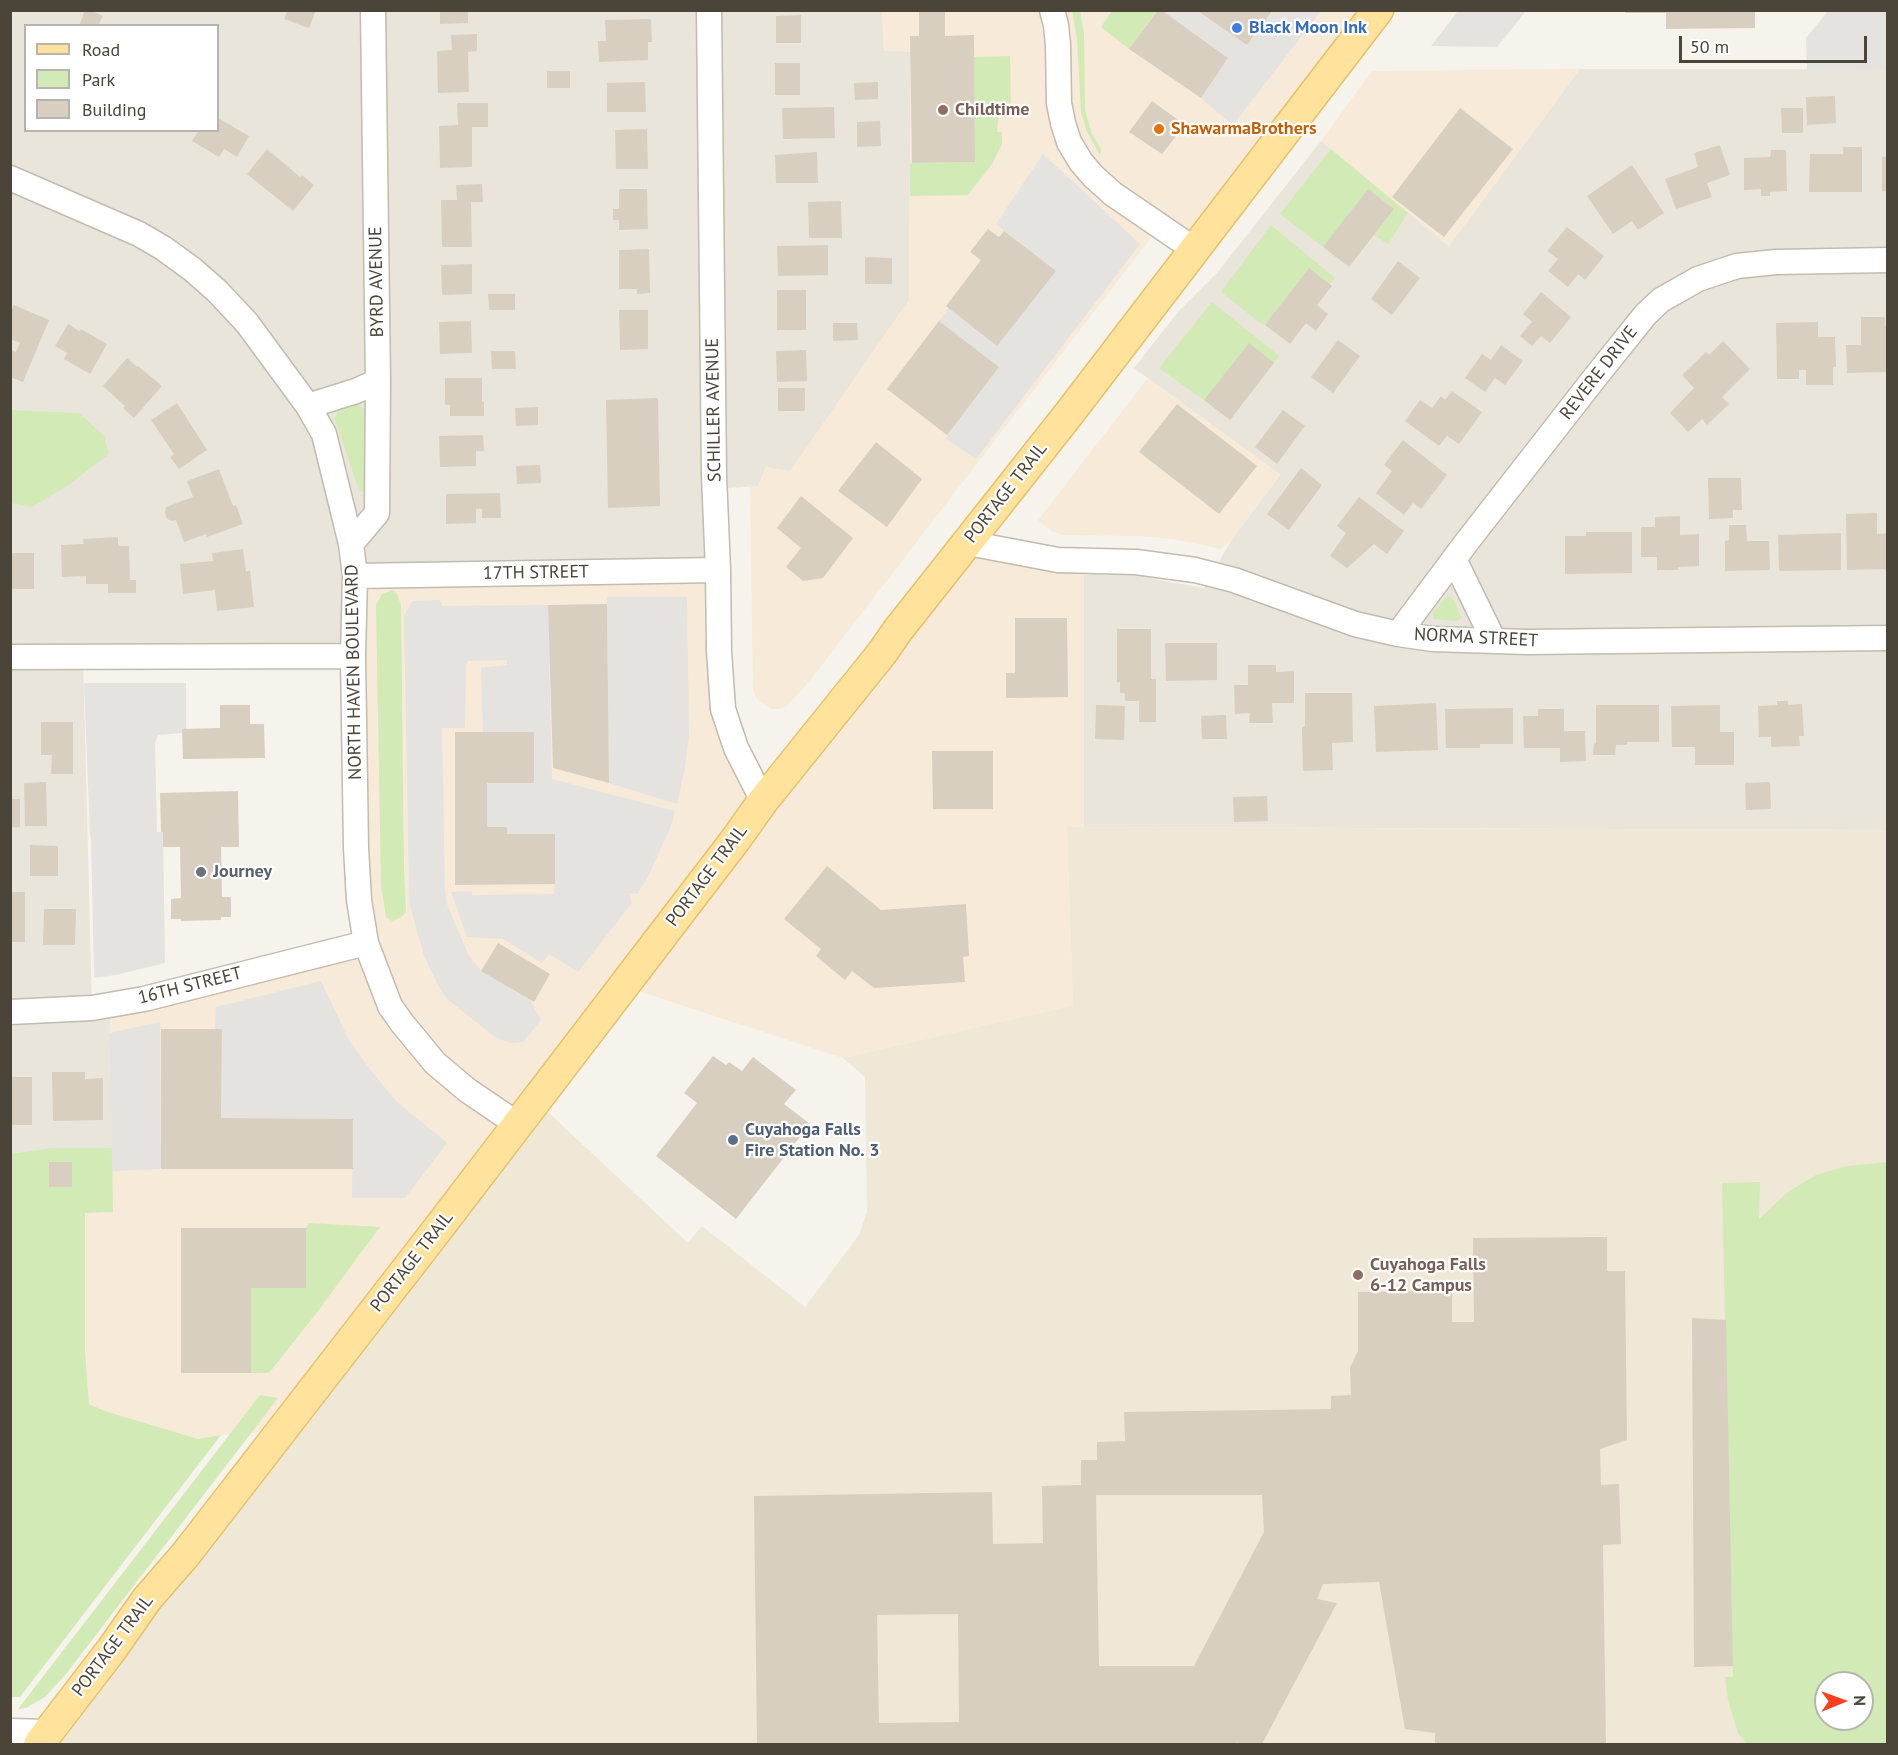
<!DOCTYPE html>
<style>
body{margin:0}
#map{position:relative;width:1898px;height:1755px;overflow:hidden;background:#f6f3ec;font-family:"PT Sans",sans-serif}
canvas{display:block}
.frame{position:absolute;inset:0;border:12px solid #4b4439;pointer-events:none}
.legend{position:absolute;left:24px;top:24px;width:195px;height:108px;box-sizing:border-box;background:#fff;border:2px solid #b7b4b0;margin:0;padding:8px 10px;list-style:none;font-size:18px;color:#4b4439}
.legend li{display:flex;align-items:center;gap:12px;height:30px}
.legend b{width:30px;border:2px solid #b7b4b0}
.north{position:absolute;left:1814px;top:1671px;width:60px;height:60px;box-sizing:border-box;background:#fff;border:2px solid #b7b4b0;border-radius:50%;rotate:89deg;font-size:16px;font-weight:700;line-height:24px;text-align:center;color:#4b4439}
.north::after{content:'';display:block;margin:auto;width:21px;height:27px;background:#fc3f1d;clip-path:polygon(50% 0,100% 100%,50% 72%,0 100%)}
.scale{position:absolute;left:1679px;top:36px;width:188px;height:27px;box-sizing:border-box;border:3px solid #4b4439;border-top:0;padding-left:8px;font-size:18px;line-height:21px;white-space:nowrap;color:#4b4439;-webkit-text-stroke:4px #fff;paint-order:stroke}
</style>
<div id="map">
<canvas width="1898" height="1755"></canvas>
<div class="frame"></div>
<ul class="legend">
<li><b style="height:8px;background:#ffe39c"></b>Road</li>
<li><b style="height:16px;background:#d2eab5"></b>Park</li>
<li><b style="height:16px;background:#d8cfc1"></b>Building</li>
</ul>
<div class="north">N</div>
<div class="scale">50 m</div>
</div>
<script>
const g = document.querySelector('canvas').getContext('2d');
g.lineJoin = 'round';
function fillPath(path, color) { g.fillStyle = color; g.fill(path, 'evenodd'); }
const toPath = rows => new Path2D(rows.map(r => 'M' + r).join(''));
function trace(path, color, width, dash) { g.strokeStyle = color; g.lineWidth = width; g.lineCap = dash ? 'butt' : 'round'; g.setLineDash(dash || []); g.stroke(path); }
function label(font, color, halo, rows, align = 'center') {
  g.font = font + ' "PT Sans",sans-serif'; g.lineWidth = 4.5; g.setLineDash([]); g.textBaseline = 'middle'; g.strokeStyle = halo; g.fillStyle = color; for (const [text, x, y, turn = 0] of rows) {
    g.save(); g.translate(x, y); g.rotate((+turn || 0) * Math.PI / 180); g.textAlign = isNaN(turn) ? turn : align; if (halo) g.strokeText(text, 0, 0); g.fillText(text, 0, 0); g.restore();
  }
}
const residential = toPath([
 [882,10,884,51,911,51,909,300,790,472,766,467,758,486,715,489,718,570,353,656,83,657,92,1008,110,1014,113,1212,11,1214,10,11],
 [26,26,218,26,218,130,26,130],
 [1580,69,1887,69,1887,830,1084,827,1084,575,1137,574,1159,580,1204,588,1232,539,1280,475,1134,368,1178,312,1217,273,1321,141,1449,246]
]);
const commercial = toPath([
 [882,11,1378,11,1195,250,1160,226,808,683,787,706,779,709,771,709,757,699,753,690,750,486,758,486,766,467,790,471,909,300,911,52,884,51],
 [1580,69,1449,246,1321,141,1372,71],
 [1148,378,1280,474,1232,539,1221,549,1173,539,1138,536,1064,535,1051,531,1038,520],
 [968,543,1084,561,1084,827,1067,827,1073,1007,843,1058,623,986,281,1431,221,1435,198,1439,105,1411,89,1404,85,1350,85,1213,113,1212,110,1014,366,943,355,576,718,570,723,709,763,801]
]);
const education = toPath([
 [1067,827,1887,830,1887,1744,39,1744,535,1100,688,1243,702,1226,805,1307,859,1235,867,1212,865,1077,843,1058,1073,1006],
 [1826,1683,1862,1683,1862,1719,1826,1719]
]);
const green = toPath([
 [1154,10,1156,12,1129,49,1101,27,1112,11],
 [1072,11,1080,11,1084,34,1085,110,1092,134,1101,149,1100,155,1087,132,1081,112,1077,38],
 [1010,56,1011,110,999,111,997,132,1002,132,1002,144,992,164,968,195,910,196,910,164,912,163,975,162,974,57],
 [1331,149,1408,213,1388,244,1374,235,1394,209,1368,189,1323,247,1280,214],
 [1271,225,1335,278,1330,284,1309,268,1265,325,1259,322,1221,292],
 [1212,302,1279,356,1274,363,1249,343,1204,400,1159,368],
 [355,403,363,408,367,417,367,490,363,492,359,490,335,419,338,409,342,405],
 [11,410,79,413,104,436,109,454,67,486,32,507,11,503],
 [393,590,397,594,401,605,404,870,406,912,401,917,392,921,386,917,381,885,376,605,382,594],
 [1447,596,1453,599,1460,613,1461,618,1457,621,1433,619,1433,613],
 [52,1148,112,1148,113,1212,85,1213,85,1350,89,1404,105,1411,198,1439,221,1435,20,1697,11,1697,11,1154],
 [1887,1162,1887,1744,1747,1744,1738,1733,1728,1700,1725,1677,1733,1677,1722,1183,1760,1182,1759,1219,1788,1192,1816,1175,1847,1166],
 [1826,1683,1862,1683,1862,1719,1826,1719],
 [309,1223,380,1227,318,1311,269,1373,251,1373,251,1288,306,1288,306,1228],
 [260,1395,278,1398,66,1674,45,1697,26,1708,18,1709]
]);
const parking = toPath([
 [1161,11,1200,11,1199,12,1247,45,1273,11,1321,11,1233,125,1201,98,1228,58],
 [1458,11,1458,10,1526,11,1497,47,1431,46],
 [1828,11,1887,11,1887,69,1807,70,1806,38],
 [1043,154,1140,244,976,459,946,439,947,435,999,367,939,321,949,308,997,346,1055,271,996,224],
 [607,597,687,597,689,735,685,768,677,804,609,783],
 [440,600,442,606,548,605,552,779,675,811,671,826,647,879,637,894,629,893,632,903,578,972,549,954,542,963,503,939,467,937,451,892,472,891,472,895,554,894,555,884,554,834,507,834,507,827,487,827,487,783,534,783,534,732,483,732,481,668,507,665,507,660,468,661,466,666,465,728,442,728,445,891,447,904,468,954,481,971,530,1000,541,1020,523,1042,511,1043,495,1037,447,999,439,987,424,956,409,902,404,615,413,601],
 [84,683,186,683,186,729,182,729,182,733,158,735,155,743,157,832,163,832,165,963,116,975,94,978,91,837,90,836],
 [321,981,349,1040,372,1072,396,1101,447,1143,405,1198,352,1198,353,1119,221,1118,222,1030,215,1029,216,1007],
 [160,1022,161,1169,112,1171,110,1033]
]);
const building = toPath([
 [85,10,90,10,103,16,98,26,79,26],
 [288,10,316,10,309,28,284,19],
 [440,10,468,10,468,23,440,24],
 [1158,10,1161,10,1228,58,1201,98,1129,49],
 [1200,10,1273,10,1247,45,1199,12],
 [1625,10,1755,10,1755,28,1666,29,1666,13,1625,13],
 [919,12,945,12,945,36,974,35,975,162,912,163,910,36,919,36],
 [801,15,801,43,776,43,776,16],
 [651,19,652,42,648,42,648,60,599,62,598,41,606,41,605,20],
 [477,34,477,51,468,52,469,92,438,93,437,51,452,50,451,35],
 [775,63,800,63,800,95,775,95],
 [547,71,570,71,570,88,547,88],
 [645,82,646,112,607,112,607,83],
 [878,82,878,99,855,100,854,83],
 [1835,96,1836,123,1807,125,1806,97],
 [1152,101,1185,125,1162,154,1129,132],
 [457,103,488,103,488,127,472,127,472,167,440,168,439,126,458,125],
 [834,107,835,138,783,139,782,108],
 [1460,108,1513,149,1444,237,1392,197],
 [1781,108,1803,108,1803,133,1782,133],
 [218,118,249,136,237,157,224,149,219,157,192,141,199,130,218,130],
 [880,121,881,146,857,147,857,122],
 [647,129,648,169,616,169,615,130],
 [1720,145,1730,175,1707,183,1712,197,1676,209,1665,179,1698,167,1694,153],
 [1843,147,1862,147,1862,192,1809,192,1810,154,1843,154],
 [267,149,300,177,302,175,314,185,293,211,247,174],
 [1771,150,1786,150,1787,191,1770,192,1770,196,1761,196,1761,189,1744,190,1744,158,1770,157],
 [817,152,818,183,776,183,775,155],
 [1882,157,1888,157,1888,191,1882,191],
 [1632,165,1664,213,1638,230,1632,221,1613,234,1587,196],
 [482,184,483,202,471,202,472,247,442,247,441,200,457,200,456,185],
 [619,189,647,189,648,229,619,230,619,220,613,220,613,209,619,209],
 [1368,189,1394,209,1349,267,1323,247],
 [841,201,842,238,809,238,808,202],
 [1567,227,1604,256,1585,280,1578,274,1568,287,1548,271,1558,259,1547,251],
 [988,229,999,237,1004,231,1056,271,997,346,946,306,981,260,970,252],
 [828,245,828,275,778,276,777,246],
 [649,249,650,293,637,294,637,289,619,289,619,250],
 [865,257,892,258,892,284,865,284],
 [1398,261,1420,278,1392,315,1371,299],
 [472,264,472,294,442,295,441,265],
 [1309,268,1332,286,1317,305,1328,314,1316,331,1306,323,1290,344,1265,325],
 [777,290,806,290,806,330,777,330],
 [1541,292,1571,317,1550,343,1541,336,1532,346,1520,336,1532,322,1523,314],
 [488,294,515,294,515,310,489,310],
 [14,305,49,320,23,382,10,377,10,349,16,352,20,343,10,339,10,312],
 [619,310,648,310,648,349,620,350],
 [1861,317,1885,317,1885,326,1888,326,1888,372,1847,373,1846,345,1861,345],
 [471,321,472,353,440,354,439,322],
 [939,321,999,367,947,435,887,389],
 [1818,322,1818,337,1835,337,1836,367,1833,367,1833,385,1806,385,1806,370,1799,370,1799,379,1777,379,1776,323],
 [833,323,857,323,858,340,833,341],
 [68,324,79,331,81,329,107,344,90,374,64,359,67,353,55,346],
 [1338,340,1360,356,1333,393,1311,377],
 [1723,341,1750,369,1722,397,1729,404,1707,425,1702,419,1688,432,1670,413,1694,388,1682,375,1706,352,1709,355],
 [1249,343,1274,363,1230,420,1204,400],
 [1501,345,1523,361,1505,385,1495,378,1485,392,1465,378,1482,354,1491,360],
 [806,350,807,381,777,382,776,351],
 [491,351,515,351,516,369,492,369],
 [127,358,137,367,138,366,162,386,134,418,123,408,125,406,103,386],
 [445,378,482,378,482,402,484,402,484,416,450,416,450,405,445,405],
 [778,388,805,388,805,411,778,411],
 [1452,391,1482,412,1459,444,1447,436,1439,446,1405,421,1420,400,1432,408,1441,396,1445,400],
 [658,398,660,506,608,508,606,400],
 [177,403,207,450,179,469,170,457,174,454,151,420],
 [1177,404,1257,466,1219,514,1139,452],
 [538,407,538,425,516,426,515,408],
 [1283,410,1305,426,1277,464,1255,447],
 [483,435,484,451,476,451,476,466,440,467,439,436],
 [1403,440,1447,475,1421,509,1413,503,1404,515,1376,493,1392,471,1384,465],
 [876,442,922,479,887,527,838,491],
 [540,465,541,483,517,484,516,466],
 [1301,468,1322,485,1289,530,1267,514],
 [219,469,233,506,236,505,243,524,207,537,206,534,184,542,176,520,172,521,167,519,165,513,166,507,193,497,187,481],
 [1708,478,1741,478,1742,510,1733,510,1733,518,1709,519],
 [500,493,501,518,482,518,482,509,476,509,476,523,446,524,446,494],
 [801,496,853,538,823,578,803,581,786,567,801,548,777,528],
 [1359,497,1404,531,1387,554,1374,544,1347,568,1330,556,1346,533,1337,526],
 [1877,513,1877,534,1888,533,1888,569,1847,570,1846,514],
 [1680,516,1680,535,1699,534,1699,566,1678,567,1678,570,1657,570,1657,557,1641,557,1641,527,1655,527,1655,517],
 [1729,525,1746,525,1747,541,1769,541,1770,570,1725,571,1725,541,1729,540],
 [1586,532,1632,532,1632,573,1565,574,1565,536,1586,536],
 [1841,533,1841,570,1779,571,1778,535],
 [118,537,118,546,129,546,130,580,136,580,136,593,108,593,108,584,86,584,86,576,62,577,61,545,84,544,83,539],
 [243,549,246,572,250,570,254,607,217,611,215,590,183,594,180,564,213,561,212,553],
 [10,553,34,553,34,589,10,589],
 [607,604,609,783,553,768,548,605],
 [1015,618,1067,618,1068,697,1006,698,1006,673,1015,673],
 [1117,629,1151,629,1151,679,1156,679,1156,722,1139,722,1139,701,1125,701,1125,693,1120,693,1120,682,1117,682],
 [1165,643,1217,643,1217,680,1166,681],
 [1248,665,1276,665,1276,672,1294,671,1294,703,1272,703,1273,723,1249,723,1250,713,1235,714,1234,685,1248,685],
 [1305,693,1352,693,1353,742,1332,743,1333,770,1303,771,1302,728,1305,726],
 [1777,701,1788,701,1788,705,1802,704,1804,736,1799,736,1800,746,1771,747,1771,737,1759,737,1758,706,1777,705],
 [1436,703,1438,750,1376,752,1374,706],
 [220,705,250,705,250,724,264,724,265,758,183,759,182,729,220,728],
 [1096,705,1125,706,1124,740,1095,739],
 [1596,705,1659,705,1659,742,1627,742,1627,745,1616,745,1615,755,1593,755,1594,744,1596,743],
 [1720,705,1720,732,1734,732,1734,765,1695,765,1695,747,1672,747,1671,706],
 [1513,708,1513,744,1480,744,1480,748,1446,748,1445,709],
 [1538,709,1564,709,1564,731,1585,731,1586,761,1560,762,1560,748,1524,748,1523,716,1538,716],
 [1223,715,1226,715,1227,739,1202,739,1201,716],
 [41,722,73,722,73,774,51,774,52,755,41,755],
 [455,732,534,732,534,783,487,783,487,827,507,827,507,834,555,834,555,884,455,885],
 [932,751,993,751,993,809,933,809],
 [46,782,47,826,25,826,24,783],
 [1770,782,1771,809,1746,810,1745,783],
 [238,791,239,847,221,847,222,897,231,897,231,917,221,917,221,920,181,921,181,919,171,919,171,899,181,898,180,847,163,847,163,832,161,832,160,793],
 [1267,796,1268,821,1234,822,1233,797],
 [10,799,20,799,20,827,10,827],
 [30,845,58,846,58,876,30,876],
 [827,866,881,910,966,904,969,956,963,957,965,982,874,988,852,971,845,980,816,956,821,949,784,919],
 [10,892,25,892,25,942,10,942],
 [44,909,76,909,75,945,43,945],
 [498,943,550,974,534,1002,481,971],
 [161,1029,222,1029,221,1118,353,1119,353,1169,161,1169],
 [713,1056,726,1065,729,1062,742,1071,753,1057,796,1090,784,1104,810,1124,736,1219,656,1156,697,1103,684,1093],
 [52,1072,85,1072,85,1079,103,1078,103,1120,53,1121],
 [10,1077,32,1077,32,1125,10,1125],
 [49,1162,72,1162,72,1187,49,1187],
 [181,1228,306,1228,306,1288,251,1288,251,1373,181,1373],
 [1607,1237,1607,1271,1625,1271,1627,1440,1600,1449,1601,1485,1619,1484,1621,1544,1603,1545,1606,1744,1435,1744,1435,1733,1405,1729,1379,1582,1323,1584,1317,1599,1337,1603,1262,1744,1241,1744,1237,1742,1235,1744,757,1744,754,1496,992,1492,993,1544,1043,1543,1042,1486,1081,1485,1081,1460,1097,1460,1097,1442,1125,1441,1124,1412,1331,1409,1331,1396,1351,1395,1350,1368,1358,1351,1358,1292,1452,1291,1452,1322,1474,1322,1473,1238],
 [1096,1495,1262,1495,1264,1532,1194,1666,1099,1666],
 [958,1614,959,1722,879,1723,877,1615],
 [1692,1318,1726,1320,1733,1666,1694,1667]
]);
const minor = toPath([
 [709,10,714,475,718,570,719,651,723,709,736,748,763,801],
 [1052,10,1056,25,1058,45,1059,103,1063,123,1069,142,1081,162,1093,176,1113,194,1195,250],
 [10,178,139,234,163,248,192,269,217,291,247,323,308,406,324,434,351,544,355,576,353,656,356,848,359,900,366,943,390,1006,402,1023,435,1063,467,1090,517,1124],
 [308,406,356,391,378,381],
 [968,543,1058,560,1136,562,1195,570,1234,580,1355,624,1398,634,1433,639,1527,642,1888,638],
 [351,544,377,513,378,381,373,10],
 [1454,559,1494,641],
 [355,576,718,570],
 [1398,634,1466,543,1593,380,1646,314,1661,300,1698,279,1737,266,1776,262,1888,260],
 [10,657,353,656],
 [10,1012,92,1008,144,999,366,943],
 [10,1731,49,1732]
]);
const major = toPath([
 [39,1744,112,1649,147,1599,186,1554,437,1230,736,839,763,801,882,653,898,630,1068,415,1378,10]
]);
const markers = [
 [1237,28,6,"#3f7fe0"],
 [943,110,6,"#8d6e63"],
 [1159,129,6,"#e8710a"],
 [201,872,6,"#6b7280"],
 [733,1140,6,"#5c6f8a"],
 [1358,1275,6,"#8d6e63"]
];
const shopNames = [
 ["Black Moon Ink",1249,28]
];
const educationNames = [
 ["Childtime",955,110],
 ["Cuyahoga Falls",1370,1265],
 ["6-12 Campus",1370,1286]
];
const foodNames = [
 ["ShawarmaBrothers",1171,129]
];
const streetNames = [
 ["BYRD AVENUE",377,282,-91],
 ["REVERE DRIVE",1599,373,-52],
 ["SCHILLER AVENUE",714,410,-91],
 ["PORTAGE TRAIL",1006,493,-52],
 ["17TH STREET",536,573,-1],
 ["NORMA STREET",1476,638,3],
 ["NORTH HAVEN BOULEVARD",354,672,-91],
 ["PORTAGE TRAIL",707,876,-53],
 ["16TH STREET",190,986,-14],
 ["PORTAGE TRAIL",412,1262,-52],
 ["PORTAGE TRAIL",113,1646,-53]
];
const worshipNames = [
 ["Journey",213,872]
];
const serviceNames = [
 ["Cuyahoga Falls",745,1130],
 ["Fire Station No. 3",745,1151]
];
fillPath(residential, '#eae5da');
fillPath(commercial, '#f7ead8');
fillPath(education, '#efe8d6');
fillPath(green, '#d2eab5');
fillPath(parking, '#e5e3e0');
fillPath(building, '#d8cfc1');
trace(minor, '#c2bbae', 27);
trace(major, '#e6c16a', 33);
trace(minor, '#fff', 24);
trace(major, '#ffe39c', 30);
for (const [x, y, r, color] of markers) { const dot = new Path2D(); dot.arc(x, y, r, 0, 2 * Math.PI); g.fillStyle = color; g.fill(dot); trace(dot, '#fff', 2); }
label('bold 18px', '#366cbe', '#fff', shopNames, 'left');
label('bold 18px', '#785e54', '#fff', educationNames, 'left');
label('bold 18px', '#c56008', '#fff', foodNames, 'left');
label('18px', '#4b4439', '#fff', streetNames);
label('bold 18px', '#5b616d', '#fff', worshipNames, 'left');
label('bold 18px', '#4e5e75', '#fff', serviceNames, 'left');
</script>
